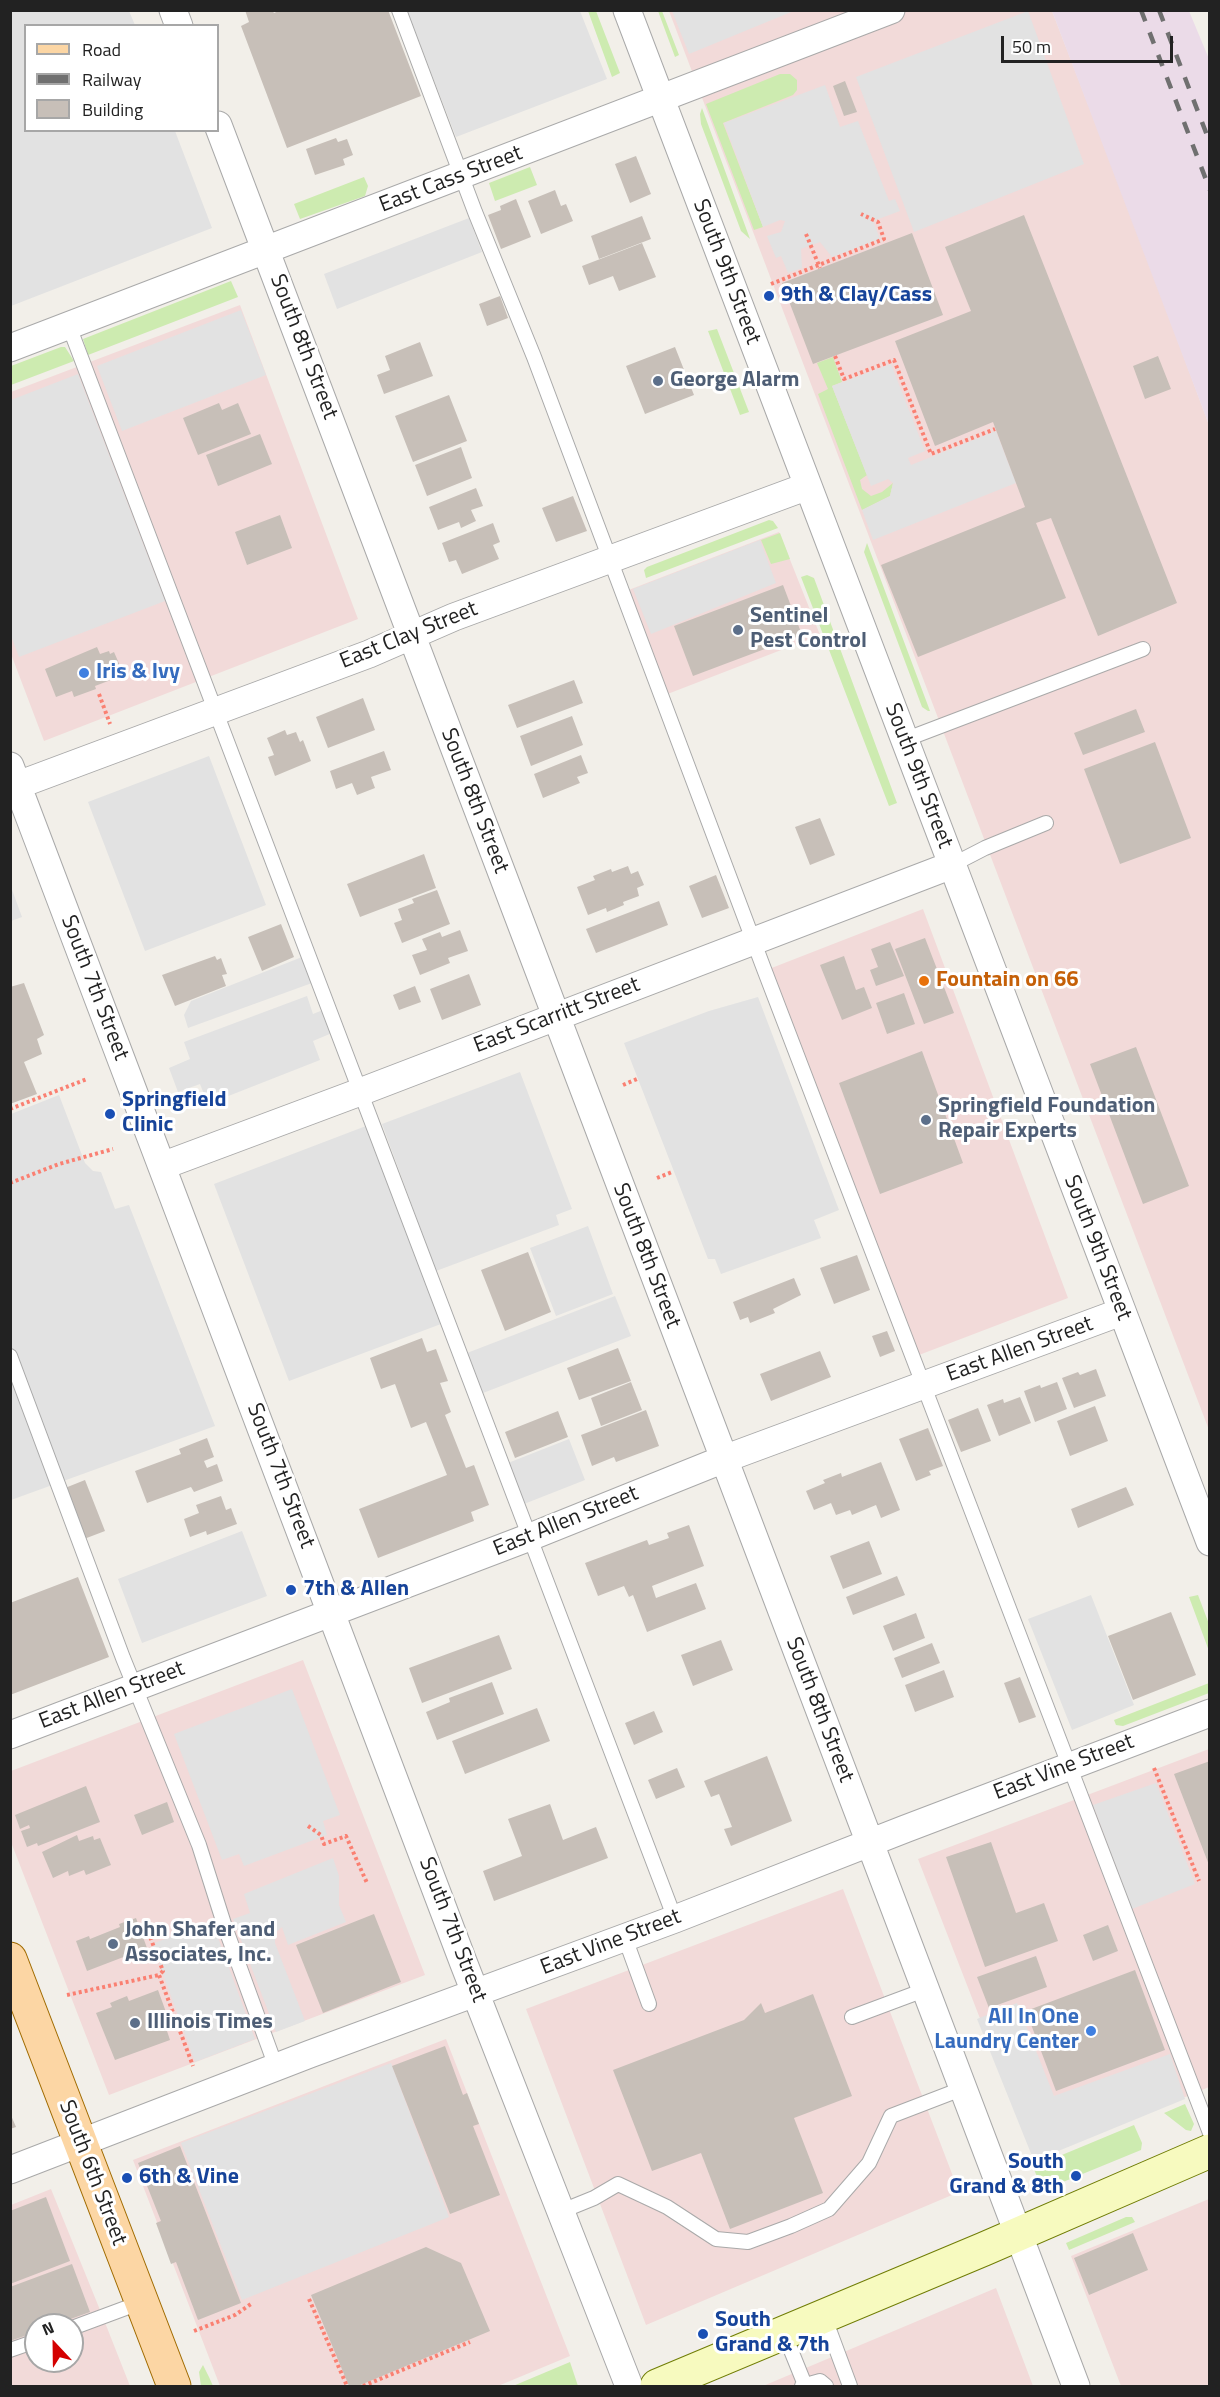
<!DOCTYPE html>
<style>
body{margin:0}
#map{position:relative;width:1220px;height:2397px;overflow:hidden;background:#f2efe9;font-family:"Titillium Web",sans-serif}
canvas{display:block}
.frame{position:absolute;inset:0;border:12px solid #222;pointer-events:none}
.legend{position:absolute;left:24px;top:24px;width:195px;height:108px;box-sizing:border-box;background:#fff;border:2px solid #a7a7a7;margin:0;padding:8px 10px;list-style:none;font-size:18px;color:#222}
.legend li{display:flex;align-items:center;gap:12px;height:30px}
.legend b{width:30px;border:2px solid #a7a7a7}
.north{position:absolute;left:24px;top:2313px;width:60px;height:60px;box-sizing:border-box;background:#fff;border:2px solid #a7a7a7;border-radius:50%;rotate:338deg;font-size:16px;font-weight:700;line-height:24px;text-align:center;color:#222}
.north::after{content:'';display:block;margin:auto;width:21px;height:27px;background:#d40000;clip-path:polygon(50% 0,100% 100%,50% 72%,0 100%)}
.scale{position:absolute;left:1001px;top:36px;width:172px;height:27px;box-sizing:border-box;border:3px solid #222;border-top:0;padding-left:8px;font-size:18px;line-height:21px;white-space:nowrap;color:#222;-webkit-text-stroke:4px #fff;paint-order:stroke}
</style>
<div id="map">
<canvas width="1220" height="2397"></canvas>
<div class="frame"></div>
<ul class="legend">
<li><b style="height:8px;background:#fcd6a4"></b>Road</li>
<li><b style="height:8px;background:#707070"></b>Railway</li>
<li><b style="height:16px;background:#c7bfb8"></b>Building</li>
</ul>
<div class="north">N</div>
<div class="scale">50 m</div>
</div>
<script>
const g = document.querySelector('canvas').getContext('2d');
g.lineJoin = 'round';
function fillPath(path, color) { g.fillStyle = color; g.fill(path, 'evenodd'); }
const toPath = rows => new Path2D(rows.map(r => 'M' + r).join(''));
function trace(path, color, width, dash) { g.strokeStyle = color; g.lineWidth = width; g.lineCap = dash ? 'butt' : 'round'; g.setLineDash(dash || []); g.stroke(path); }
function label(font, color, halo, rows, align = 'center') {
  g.font = font + ' "Titillium Web",sans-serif'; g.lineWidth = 6; g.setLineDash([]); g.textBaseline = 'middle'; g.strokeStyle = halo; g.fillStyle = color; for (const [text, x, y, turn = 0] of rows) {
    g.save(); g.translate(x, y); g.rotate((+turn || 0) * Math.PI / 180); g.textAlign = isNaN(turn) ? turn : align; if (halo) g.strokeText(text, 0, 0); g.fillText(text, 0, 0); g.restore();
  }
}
const commercial = toPath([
 [669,11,1052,11,1141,241,1209,425,1209,1430],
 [240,305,358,619,44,741,11,654,11,392],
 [779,532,820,635,665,695,626,591],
 [923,909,1068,1298,919,1355,769,969],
 [303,1660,425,1975,109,2095,11,1842,11,1771],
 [1209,1749,1209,2087,1035,2160,918,1859],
 [843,1889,959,2192,646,2325,526,2009],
 [446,2039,570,2356,498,2386,220,2386,133,2160],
 [51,2189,100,2310,59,2325,36,2325,36,2334,11,2343,11,2205],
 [1209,2199,1209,2386,1121,2386,1071,2256],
 [996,2288,1033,2386,763,2386],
 [104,2320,130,2386,11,2386,11,2356,36,2346,36,2361,72,2361,72,2332]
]);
const industrial = toPath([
 [1052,11,1189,11,1209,59,1209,425]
]);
const grass = toPath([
 [588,11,596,11,620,73,612,77],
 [658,11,662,11,679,55,675,57],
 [780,74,790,74,797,80,797,90,793,95,723,123,763,227,754,230,706,104],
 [702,108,750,239,741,231,701,124,700,114],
 [530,167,537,185,495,201,489,183],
 [364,177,368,186,365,196,300,219,294,204],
 [231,281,238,297,88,355,83,339],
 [717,329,749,412,740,415,708,331],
 [61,347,65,347,74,361,11,385,11,366],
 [833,357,842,382,832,386,867,475,860,480,862,489,871,496,882,492,893,483,890,496,862,510,818,394,828,389,817,363],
 [769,520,773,521,778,528,646,578,644,570,647,567],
 [780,533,790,559,771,564,761,540],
 [867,543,930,711,928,711,922,707,864,552],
 [807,575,814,578,897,803,889,806,801,577],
 [1198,1595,1209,1624,1209,1651,1189,1597],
 [1209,1683,1209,1693,1123,1726,1116,1725,1114,1720],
 [1185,2104,1194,2124,1191,2131,1186,2130,1164,2113],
 [1134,2125,1142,2143,1141,2150,1063,2182,1054,2183,1038,2179,1033,2167],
 [1126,2217,1132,2217,1135,2222,1069,2250,1066,2243],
 [570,2362,578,2386,513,2386],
 [203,2365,209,2377,213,2386,201,2386,199,2372]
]);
const parking = toPath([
 [11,10,129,11,135,25,26,26,26,130,175,131,212,228,11,306],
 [796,10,689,54,672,11,672,10],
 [407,11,580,11,607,79,456,137],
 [1028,11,1084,164,914,232,856,77],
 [825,85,840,127,858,121,889,201,895,199,900,211,873,221,880,239,832,257,820,242,801,249,802,268,788,273,781,256,776,258,767,236,781,232,785,221,780,220,763,227,724,123],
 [469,218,482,252,337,309,324,274],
 [241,310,266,375,122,431,97,366],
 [891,364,925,451,908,458,911,465,996,431,1016,483,873,540,862,510,890,496,893,483,888,479,871,486,832,386],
 [78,374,165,601,19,657,10,633,11,400],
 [760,540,776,583,651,634,633,589],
 [209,756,266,905,145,951,88,802],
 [11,887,22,917,11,921,10,921],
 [302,957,312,983,188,1028,184,1015,191,1001],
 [307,996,313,1014,323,1010,332,1033,313,1041,320,1060,208,1104,200,1084,178,1092,169,1068,190,1059,184,1042],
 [758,997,839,1210,814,1220,821,1238,721,1274,715,1259,708,1259,624,1043,709,1011],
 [520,1072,572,1209,556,1215,559,1225,436,1271,382,1124],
 [59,1095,85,1163,93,1171,101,1172,115,1209,129,1205,215,1426,11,1500,11,1114],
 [366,1126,441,1324,289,1381,214,1184],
 [588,1226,613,1294,556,1316,530,1248],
 [615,1296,631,1336,483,1393,467,1353],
 [569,1439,585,1480,524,1504,508,1463],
 [242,1531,267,1596,142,1643,118,1579],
 [1091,1595,1134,1705,1072,1730,1028,1619],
 [292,1689,340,1815,323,1821,327,1835,244,1866,239,1854,222,1860,174,1734],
 [1156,1783,1195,1884,1132,1909,1093,1805],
 [333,1858,339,1876,339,1905,346,1922,288,1945,282,1927,275,1933,275,1943,305,2021,276,2032,233,1919,250,1913,244,1894],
 [212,1921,255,2039,195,2062,152,1944],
 [1017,2003,1054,2096,1170,2054,1185,2099,1034,2161,977,2019],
 [391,2063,449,2217,242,2300,181,2143]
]);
const building = toPath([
 [245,10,272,10,274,13,281,10,388,10,421,96,287,148,241,26,249,22],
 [845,81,857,112,844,116,833,86],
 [336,138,338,142,347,139,353,155,343,159,345,165,315,175,306,149],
 [636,156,651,194,630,203,615,164],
 [555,190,561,206,566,204,573,221,541,234,528,201],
 [516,199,531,237,501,249,488,215,501,210,500,206],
 [1024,215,1177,603,1098,636,1051,518,1036,523,1066,598,918,657,881,565,1025,507,993,422,935,446,895,341,971,311,945,247],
 [642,216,651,239,599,259,591,236],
 [912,233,943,315,813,364,782,283],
 [642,243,656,277,619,291,613,276,589,285,582,266],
 [500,296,508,318,487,326,479,304],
 [420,342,433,376,384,394,377,375,390,370,385,356],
 [675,347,694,395,645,414,626,366],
 [1158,356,1171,389,1145,399,1133,366],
 [449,395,467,441,413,462,395,416],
 [219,403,222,410,238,403,251,434,198,455,183,418],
 [260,434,272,464,218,486,206,455],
 [461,447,472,478,427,496,415,465],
 [476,488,483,506,471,510,476,521,461,528,459,522,438,530,429,507],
 [573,496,587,531,556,542,542,508],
 [280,515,292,548,247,565,235,532],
 [493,523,500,542,493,545,499,559,462,574,456,560,449,562,442,543],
 [783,585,802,635,693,676,674,626],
 [97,647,100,654,109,651,110,654,114,652,124,675,95,686,96,689,74,697,72,691,56,697,45,669],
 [574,680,583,703,517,728,508,705],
 [363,698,375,730,328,748,316,717],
 [1136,709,1145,732,1083,755,1074,733],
 [572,716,583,745,531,766,520,736],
 [285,730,287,735,296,732,300,742,303,740,311,761,275,776,268,757,274,755,267,738],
 [1155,742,1191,838,1120,864,1084,769],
 [384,751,391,770,371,777,375,788,357,795,352,783,336,789,330,771],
 [581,755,588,773,577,777,580,783,543,798,534,774],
 [820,818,835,855,810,865,795,827],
 [424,854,436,888,360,917,347,884],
 [628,866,631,874,638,871,644,885,637,888,639,896,623,902,624,905,607,912,606,908,588,915,577,887,595,880,593,876,611,869,612,872],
 [716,875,729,908,702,918,689,886],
 [437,890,450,924,402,943,394,923,402,920,398,909,414,903,412,899],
 [659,901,668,925,596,953,586,929],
 [281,924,294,957,262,971,248,937],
 [460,930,468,951,448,958,450,963,420,975,412,955,427,950,422,939,440,932,442,937],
 [925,938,954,1013,924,1024,895,949],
 [890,942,904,976,876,986,870,970,878,967,871,949],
 [215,956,217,960,221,958,227,974,222,975,226,986,175,1006,162,975],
 [844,956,856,990,864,987,872,1008,842,1020,820,965],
 [469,974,481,1005,442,1020,430,989],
 [24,983,44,1035,37,1039,42,1054,24,1062,37,1094,10,1104,10,987],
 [415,986,421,1002,399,1010,393,995],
 [904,993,915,1024,887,1034,876,1003],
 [1136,1047,1189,1186,1143,1204,1090,1064],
 [922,1051,963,1163,880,1194,839,1083],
 [528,1252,551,1312,505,1331,481,1270],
 [857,1255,870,1290,834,1304,820,1268],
 [794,1278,801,1295,773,1309,775,1313,750,1323,748,1317,740,1320,733,1302],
 [887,1331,895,1351,880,1357,872,1336],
 [422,1338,427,1352,436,1349,448,1381,440,1383,451,1412,445,1415,466,1468,474,1465,489,1505,471,1512,474,1521,378,1558,359,1509,447,1475,426,1422,411,1428,395,1384,381,1389,370,1358],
 [618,1348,631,1381,579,1400,567,1368],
 [820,1351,831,1377,771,1401,760,1374],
 [1096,1369,1106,1396,1074,1408,1062,1378,1078,1372,1080,1375],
 [631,1382,642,1410,601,1426,591,1398],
 [1057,1382,1067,1409,1035,1422,1024,1391,1040,1385,1041,1388],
 [1020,1397,1031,1423,999,1436,987,1405,1003,1399,1004,1403],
 [1095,1406,1108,1441,1070,1456,1057,1421],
 [978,1408,991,1441,961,1452,948,1420],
 [646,1410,659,1446,616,1462,614,1457,592,1466,581,1435],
 [558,1411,568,1437,515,1458,505,1432],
 [928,1428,943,1466,929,1471,931,1475,916,1481,899,1439],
 [207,1438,214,1457,204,1461,207,1468,217,1464,223,1481,194,1492,191,1487,147,1503,135,1471,181,1454,179,1449],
 [881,1462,900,1510,881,1518,876,1505,852,1515,850,1510,836,1515,831,1503,814,1510,806,1491,825,1483,823,1480,841,1473,842,1477],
 [85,1480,105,1531,84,1539,65,1488],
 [1126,1487,1134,1505,1078,1528,1071,1509],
 [221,1496,226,1510,231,1508,237,1524,207,1535,206,1531,190,1537,184,1519,199,1513,196,1505],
 [689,1525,704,1566,652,1586,656,1598,696,1583,706,1609,647,1632,633,1595,629,1597,624,1586,598,1596,585,1563,647,1540,649,1545,669,1538,667,1533],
 [869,1541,882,1574,843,1589,830,1556],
 [897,1576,905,1595,853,1615,846,1597],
 [78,1577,109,1657,10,1695,10,1603],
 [1171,1612,1196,1675,1133,1700,1108,1636],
 [916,1613,925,1638,893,1651,883,1626],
 [499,1635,512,1669,422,1703,409,1668],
 [721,1640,733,1670,693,1686,681,1655],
 [932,1643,940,1663,902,1678,894,1658],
 [944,1670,954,1697,915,1712,905,1685],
 [1020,1677,1036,1717,1019,1723,1004,1683],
 [492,1682,504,1714,437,1740,426,1712,450,1702,449,1698],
 [537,1708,550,1741,465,1774,452,1741],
 [654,1711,663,1732,634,1745,625,1723],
 [767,1756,792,1821,731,1846,724,1829,732,1827,719,1794,711,1797,704,1781],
 [1210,1761,1210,1865,1209,1865,1174,1774],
 [677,1768,685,1787,656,1799,648,1780],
 [86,1786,100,1822,38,1846,37,1843,27,1847,21,1831,30,1828,29,1825,20,1829,15,1815],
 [167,1802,174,1822,142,1835,134,1815],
 [550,1804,563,1840,596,1827,608,1858,494,1901,483,1871,522,1856,508,1819],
 [77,1835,79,1841,93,1836,94,1840,100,1838,111,1865,86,1875,84,1870,69,1876,68,1871,53,1878,42,1852],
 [991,1842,1016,1913,1044,1903,1058,1941,985,1967,946,1857],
 [374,1914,401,1982,323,2013,296,1945],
 [136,1918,147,1948,87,1971,76,1941,89,1936,90,1939,120,1927,119,1924],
 [1108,1925,1118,1951,1093,1961,1083,1935],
 [1036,1956,1047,1987,989,2008,977,1977],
 [1135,1970,1165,2050,1056,2091,1026,2011],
 [158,1990,171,2026,166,2028,170,2040,115,2060,96,2013,112,2007,110,2003,127,1996,129,2001],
 [813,1994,852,2096,794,2118,823,2193,730,2229,701,2153,652,2171,613,2070,744,2020,761,2003,765,2013],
 [445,2046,463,2095,467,2093,479,2124,473,2126,500,2195,450,2214,392,2066],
 [10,2113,16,2127,10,2129],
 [180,2146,241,2303,198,2320,176,2262,171,2264,156,2223,161,2221,138,2163],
 [46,2197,70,2261,10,2284,10,2211],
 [1133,2233,1148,2270,1089,2295,1074,2258],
 [426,2247,461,2263,490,2331,358,2386,349,2386,311,2295],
 [72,2264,90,2312,54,2325,36,2325,36,2332,10,2341,10,2287]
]);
const path = toPath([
 [806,234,820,268],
 [771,284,884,239,878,222,861,214],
 [835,356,844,379,894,360,931,454,995,429],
 [99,694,110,724],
 [623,1085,637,1079],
 [10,1109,87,1079],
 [657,1178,672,1172],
 [10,1183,59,1164,113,1149],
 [1154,1768,1199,1881],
 [308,1826,321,1835,324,1844,346,1836,367,1883],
 [146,1926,163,1971,159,1975,193,2066],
 [67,1995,159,1975],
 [309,2299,347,2386],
 [194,2331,235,2315,251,2304],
 [363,2386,470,2342]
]);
const service = toPath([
 [399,10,475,212,534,357,764,969,1210,2133],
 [69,326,675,1919],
 [904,740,1143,649],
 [952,865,985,848,1046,823],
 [10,1356,123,1658,199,1845,225,1927,276,2067],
 [625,1938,649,2004],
 [852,2017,927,1989],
 [562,2211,594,2198,618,2184,667,2207,716,2239,748,2242,791,2226,829,2209,869,2163,891,2116,964,2088],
 [824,2316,850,2386],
 [72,2328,142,2302],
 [784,2333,805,2385],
 [10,2350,36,2341],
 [802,2386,820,2381,826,2386]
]);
const minor = toPath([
 [173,10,179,26],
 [627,10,1210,1542],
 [218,125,1076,2386],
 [10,348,891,10],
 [10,766,464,1964,629,2386],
 [10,788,369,654,454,617,808,486],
 [162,1166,360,1092,952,865],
 [10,1735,530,1537,724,1459,1121,1312],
 [10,2170,310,2054,675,1919,905,1829,1210,1713]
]);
const secondary = toPath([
 [657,2386,984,2249,1210,2151]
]);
const primary = toPath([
 [10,1959,174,2386]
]);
const rail = toPath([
 [1141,10,1210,190],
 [1159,10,1210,143]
]);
const markers = [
 [769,296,6,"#1a4fb4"],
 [658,381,6,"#5c6f8a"],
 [738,630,6,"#5c6f8a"],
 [84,673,6,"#3f7fe0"],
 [924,981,6,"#e8710a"],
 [110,1114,6,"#1a4fb4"],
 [926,1120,6,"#5c6f8a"],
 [291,1590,6,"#1a4fb4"],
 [113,1944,6,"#5c6f8a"],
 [135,2023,6,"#5c6f8a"],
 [1091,2031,6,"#3f7fe0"],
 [1076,2176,6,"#1a4fb4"],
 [127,2178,6,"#1a4fb4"],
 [703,2334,6,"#1a4fb4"]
];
const streetNames = [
 ["East Cass Street",451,180,-21],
 ["South 9th Street",726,272,69],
 ["South 8th Street",303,347,69],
 ["East Clay Street",409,636,-22],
 ["South 9th Street",918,776,69],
 ["South 8th Street",474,801,69],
 ["South 7th Street",94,988,69],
 ["East Scarritt Street",557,1016,-21],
 ["South 9th Street",1097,1248,69],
 ["South 8th Street",646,1256,69],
 ["East Allen Street",1020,1350,-20],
 ["South 7th Street",280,1476,69],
 ["East Allen Street",566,1522,-22],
 ["East Allen Street",112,1696,-21],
 ["South 8th Street",819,1710,69],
 ["East Vine Street",1064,1768,-21],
 ["South 7th Street",452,1930,69],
 ["East Vine Street",611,1943,-21],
 ["South 6th Street",92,2173,69]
];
const transitNames = [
 ["9th & Clay/Cass",781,296],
 ["Springfield",122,1101],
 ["Clinic",122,1126],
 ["7th & Allen",303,1590],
 ["South",1064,2163,"right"],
 ["Grand & 8th",1064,2188,"right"],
 ["6th & Vine",139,2178],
 ["South",715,2321],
 ["Grand & 7th",715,2346]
];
const serviceNames = [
 ["George Alarm",670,381],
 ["Sentinel",750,617],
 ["Pest Control",750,642],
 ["Springfield Foundation",938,1107],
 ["Repair Experts",938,1132],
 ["John Shafer and",125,1931],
 ["Associates, Inc.",125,1956],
 ["Illinois Times",147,2023]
];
const shopNames = [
 ["Iris & Ivy",96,673],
 ["All In One",1079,2018,"right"],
 ["Laundry Center",1079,2043,"right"]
];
const foodNames = [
 ["Fountain on 66",936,981]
];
fillPath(commercial, '#f2dad9');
fillPath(industrial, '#ebdbe8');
fillPath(grass, '#cdebb0');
fillPath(parking, '#e2e2e2');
fillPath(building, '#c7bfb8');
trace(service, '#a9a9a9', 16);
trace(minor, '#a9a9a9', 29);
trace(secondary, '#707d05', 35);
trace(primary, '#a06b00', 35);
trace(path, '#fa8072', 4, [3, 3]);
trace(service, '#fff', 14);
trace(minor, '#fff', 27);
trace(secondary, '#f7fabf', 33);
trace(primary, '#fcd6a4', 33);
trace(rail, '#707070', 4.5, [12, 12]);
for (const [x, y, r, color] of markers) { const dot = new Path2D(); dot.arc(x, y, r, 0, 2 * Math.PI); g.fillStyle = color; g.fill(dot); trace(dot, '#fff', 2); }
label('22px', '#222', '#fff', streetNames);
label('bold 22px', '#164399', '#fff', transitNames, 'left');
label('bold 22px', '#4e5e75', '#fff', serviceNames, 'left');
label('bold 22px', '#366cbe', '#fff', shopNames, 'left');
label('bold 22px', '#c56008', '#fff', foodNames, 'left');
</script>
